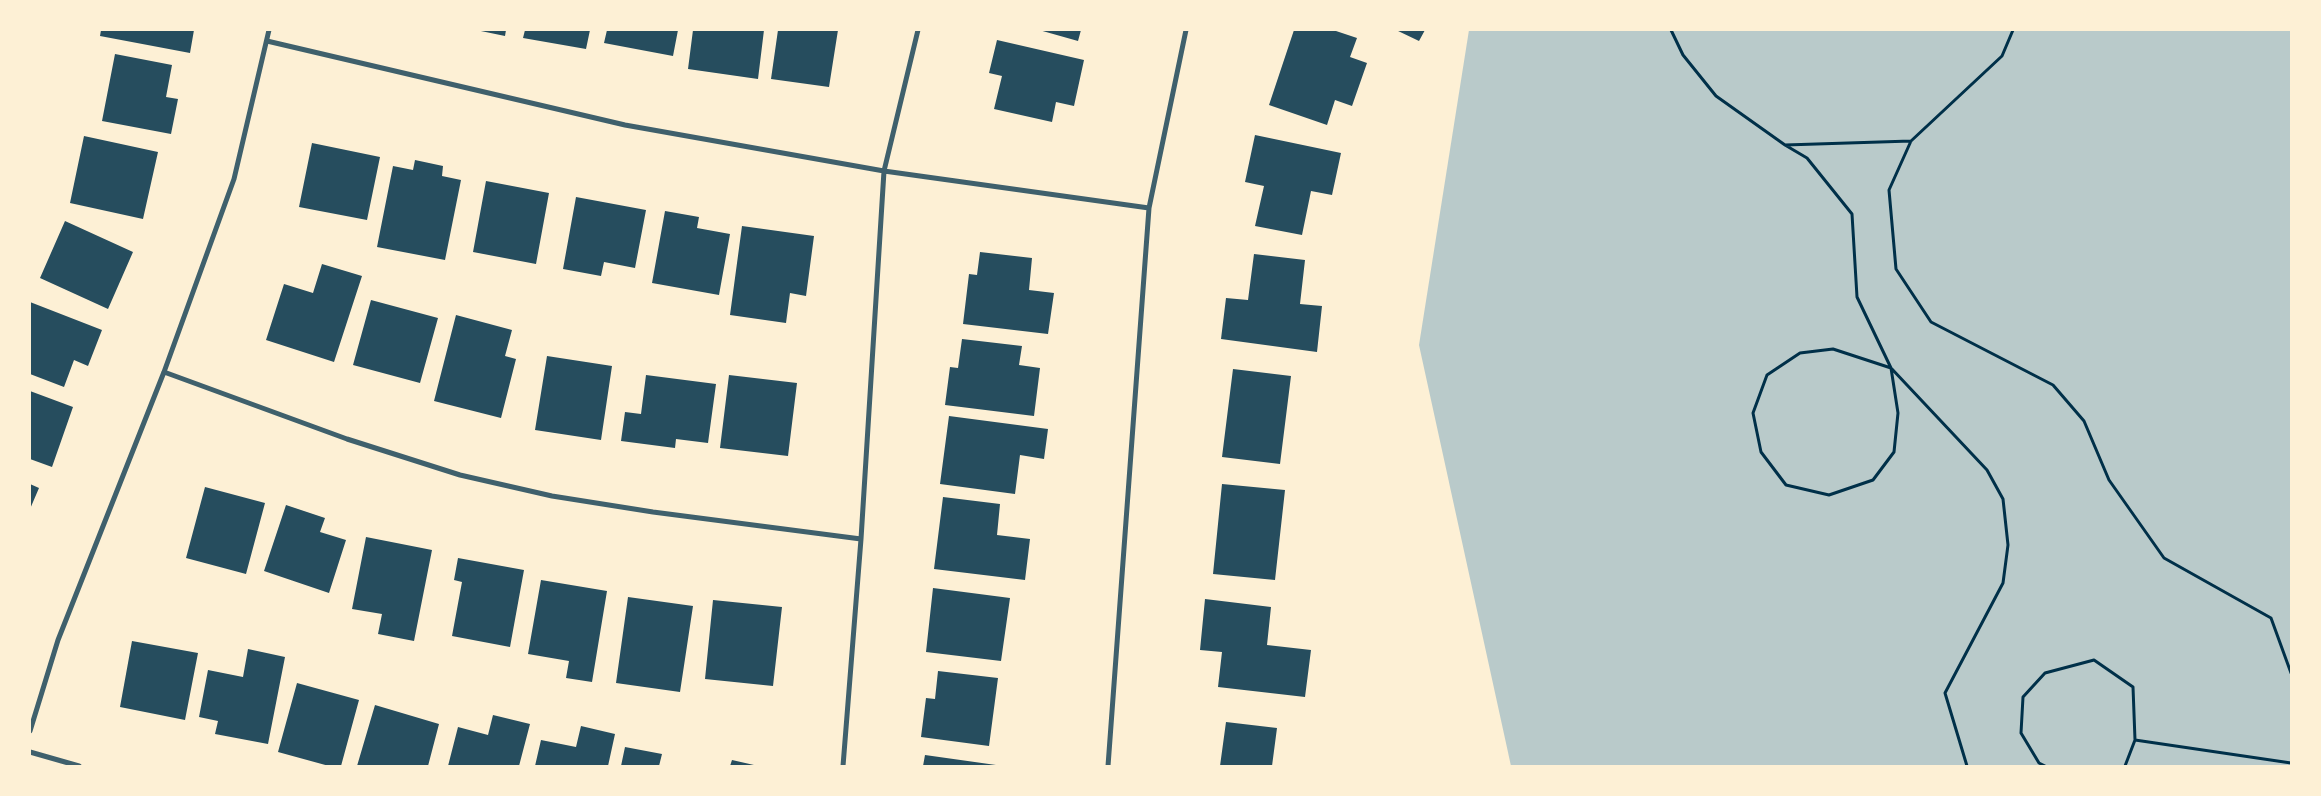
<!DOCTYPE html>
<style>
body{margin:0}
#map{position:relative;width:2321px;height:796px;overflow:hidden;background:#fdf0d5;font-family:"DM Sans",sans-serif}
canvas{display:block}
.frame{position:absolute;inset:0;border:31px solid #fdf0d5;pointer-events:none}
</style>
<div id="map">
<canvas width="2321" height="796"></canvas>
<div class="frame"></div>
</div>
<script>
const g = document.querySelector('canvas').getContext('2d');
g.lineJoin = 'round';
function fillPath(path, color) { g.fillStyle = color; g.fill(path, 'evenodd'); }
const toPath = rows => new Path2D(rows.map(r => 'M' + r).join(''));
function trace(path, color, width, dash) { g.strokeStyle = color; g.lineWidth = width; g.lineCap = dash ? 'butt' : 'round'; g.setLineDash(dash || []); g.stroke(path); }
const green = toPath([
 [1469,30,2291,30,2291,766,1511,766,1419,345]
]);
const building = toPath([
 [101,30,194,30,190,53,100,36],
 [476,30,506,30,505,36],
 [525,30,590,30,586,49,523,38],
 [607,30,678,30,673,56,604,43],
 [693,30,764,30,758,79,688,69],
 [778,30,838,30,829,87,771,79],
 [1039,30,1081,30,1078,41],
 [1294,30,1333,30,1357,38,1350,57,1367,63,1352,106,1335,100,1327,125,1269,105],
 [1396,30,1425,30,1419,41],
 [997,40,1084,60,1074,106,1056,102,1052,122,994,109,1002,76,989,73],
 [115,54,172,65,166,97,178,99,171,134,102,121],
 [1255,135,1341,153,1332,195,1311,191,1302,235,1255,226,1264,186,1245,182],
 [84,136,158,152,143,219,70,203],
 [312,143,380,157,367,220,299,207],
 [415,160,443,166,442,176,461,180,445,260,377,247,393,166,413,170],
 [486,181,549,193,536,264,473,252],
 [576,197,646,210,635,268,604,262,601,276,563,269],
 [665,211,699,217,697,228,730,234,719,295,652,283],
 [65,221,133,252,108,309,40,278],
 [742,226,814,236,806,296,790,293,786,323,730,315],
 [980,252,1032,258,1029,290,1054,293,1048,334,963,324,969,274,977,275],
 [1254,254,1305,260,1300,304,1322,306,1317,352,1221,339,1226,298,1248,300],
 [322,264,362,276,334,362,266,340,284,284,313,293],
 [371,300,438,318,420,383,353,365],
 [30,302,102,330,88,366,74,360,64,387,30,374],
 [456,315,512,330,505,356,516,359,501,418,434,401],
 [962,339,1022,346,1019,365,1040,368,1034,416,945,405,950,367,958,368],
 [547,356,612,366,601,440,535,430],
 [1233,369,1291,376,1280,464,1222,457],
 [646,375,716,384,708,443,676,439,675,448,621,441,625,412,641,414],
 [729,375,797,383,788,456,720,448],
 [30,391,73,407,52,467,30,459],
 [949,416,1048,429,1044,459,1020,455,1015,494,940,484],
 [30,484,39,488,30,509],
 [1222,484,1285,490,1275,580,1213,574],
 [205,487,265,503,246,574,186,558],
 [943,497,1000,504,997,535,1030,539,1025,580,934,569],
 [286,505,325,518,320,532,346,540,329,593,264,571],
 [366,537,432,550,414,641,378,634,382,614,352,609],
 [458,558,524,570,510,647,452,636,462,582,454,580],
 [541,580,607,591,592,682,566,678,569,661,528,654],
 [933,588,1010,598,1001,661,926,652],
 [628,597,693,606,680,692,616,683],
 [1205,599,1271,607,1267,645,1311,650,1305,697,1218,687,1222,652,1200,650],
 [713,600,782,607,773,686,705,679],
 [132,641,198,653,185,720,120,707],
 [248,649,285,657,268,744,215,734,218,721,199,717,208,670,243,677],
 [938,671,998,678,989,746,921,737,926,698,935,699],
 [297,683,359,700,341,766,329,766,278,752],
 [375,705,439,724,428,766,357,766],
 [493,715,530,724,519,766,448,766,458,727,488,735],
 [1226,722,1277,728,1272,766,1220,766],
 [581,726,615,734,608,766,535,766,541,740,576,747],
 [625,747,662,754,659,766,621,766],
 [925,755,996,765,996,766,923,766],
 [732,760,754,765,754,766,730,766]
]);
const path = toPath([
 [1671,30,1683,55,1716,96,1785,145,1911,141],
 [2013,30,2002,56,1911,141,1889,190,1896,269,1931,322,2053,385,2084,421,2109,480,2164,558,2271,618,2291,673],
 [1785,145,1807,158,1852,214,1857,297,1891,368,1987,470,2003,499,2008,545,2003,583,1945,693,1967,766],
 [1833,349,1891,368,1898,413,1894,452,1873,480,1829,495,1786,485,1761,452,1753,413,1767,375,1800,353,1833,349],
 [2045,766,2039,763,2021,733,2023,697,2045,673,2094,660,2133,687,2135,740],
 [2125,766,2135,740,2291,763]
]);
const minor = toPath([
 [267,41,625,125,884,171,1149,208],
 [164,372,347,439,460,475,552,496,653,512,861,539],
 [30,731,58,640,164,372,234,179,269,30],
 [30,752,79,766],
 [843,766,861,539,884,171,918,30],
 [1108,766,1149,208,1186,30]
]);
fillPath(green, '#b9caca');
fillPath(building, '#264d5e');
trace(path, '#003049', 3);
trace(minor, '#3f606c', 5);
</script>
